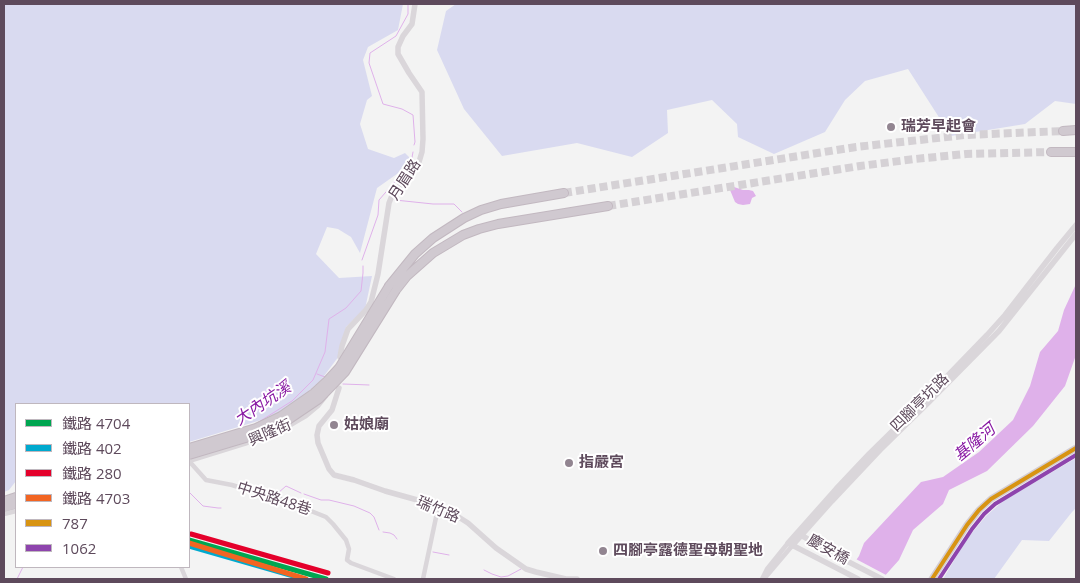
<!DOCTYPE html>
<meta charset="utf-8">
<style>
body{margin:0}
#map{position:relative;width:1080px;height:583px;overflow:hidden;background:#f3f3f3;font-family:"Open Sans","Noto Sans TC",sans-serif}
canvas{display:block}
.frame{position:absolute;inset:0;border:5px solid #5e4a5c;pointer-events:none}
.legend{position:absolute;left:15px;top:403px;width:175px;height:165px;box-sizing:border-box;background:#fff;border:1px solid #bfb7be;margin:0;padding:6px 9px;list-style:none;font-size:15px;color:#5e4a5c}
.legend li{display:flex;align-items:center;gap:10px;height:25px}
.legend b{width:25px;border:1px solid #bfb7be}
</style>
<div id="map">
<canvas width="1080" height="583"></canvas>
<div class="frame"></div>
<ul class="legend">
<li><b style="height:6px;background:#00a651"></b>鐵路 4704</li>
<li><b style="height:6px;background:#00a9ce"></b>鐵路 402</li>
<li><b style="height:6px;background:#e4002b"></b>鐵路 280</li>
<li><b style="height:6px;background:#f26522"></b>鐵路 4703</li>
<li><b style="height:6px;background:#d89412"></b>787</li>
<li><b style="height:6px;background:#8e44ad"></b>1062</li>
</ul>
</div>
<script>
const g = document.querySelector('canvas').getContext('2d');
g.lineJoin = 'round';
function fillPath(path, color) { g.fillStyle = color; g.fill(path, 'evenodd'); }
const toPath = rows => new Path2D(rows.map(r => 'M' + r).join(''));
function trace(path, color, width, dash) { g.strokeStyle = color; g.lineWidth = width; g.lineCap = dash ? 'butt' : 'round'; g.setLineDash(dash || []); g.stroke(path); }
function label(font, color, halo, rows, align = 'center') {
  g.font = font + ' "Open Sans","Noto Sans TC",sans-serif'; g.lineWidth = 4; g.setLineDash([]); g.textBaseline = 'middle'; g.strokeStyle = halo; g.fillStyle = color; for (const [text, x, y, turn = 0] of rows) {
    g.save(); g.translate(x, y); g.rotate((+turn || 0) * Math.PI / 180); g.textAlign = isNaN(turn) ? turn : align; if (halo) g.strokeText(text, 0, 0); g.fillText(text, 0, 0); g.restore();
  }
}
const green = toPath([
 [4,4,403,4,398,30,368,47,363,60,372,96,367,100,360,124,368,149,394,158,405,153,410,158,404,169,377,188,360,253,351,237,338,229,327,227,316,254,339,278,372,276,365,309,346,327,339,356,321,380,301,398,287,409,261,420,189,442,189,404,16,404,16,481,9,490,4,492],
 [456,4,1076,4,1076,104,1055,101,1025,124,951,136,908,69,865,81,845,100,825,132,774,154,738,137,737,124,712,100,667,110,668,133,632,157,577,143,502,156,464,109,437,50,446,11],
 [1076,458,1076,508,1072,512,1049,541,1022,540,994,579,943,579,966,540,986,516,1003,501]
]);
const water = toPath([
 [734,187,743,190,749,190,753,191,756,196,752,198,750,204,743,205,738,204,735,202,730,190,731,188],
 [1076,284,1076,355,1065,386,1033,426,987,471,949,490,943,504,913,530,899,560,882,579,843,579,859,556,864,543,921,482,943,477,979,452,1013,420,1030,386,1040,352,1058,331,1064,310]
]);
const pier = toPath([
 [854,558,888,576,885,579,847,579,842,577]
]);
const stream = toPath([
 [408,4,408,14,396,36,370,53,369,63,383,104,402,109,413,115,415,142,414,145],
 [395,200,433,204,454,204,462,212],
 [362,260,378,215,379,200,411,163,413,152],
 [317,374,325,377],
 [343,384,369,385],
 [254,425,292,401,313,380,325,352,329,319,346,308,361,291,363,273,363,266],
 [189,492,203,506,218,508,221,508],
 [278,493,286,486,301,493],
 [304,494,321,500,329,500,354,506,370,513,374,517,379,530],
 [383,532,390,533,394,535,397,539],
 [433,552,449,555],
 [484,570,492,574,501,577,508,576,521,569],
 [17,579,23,567]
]);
const trunkTunnel = toPath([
 [564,193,856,147,965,135,1063,131],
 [608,206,860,166,915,159,966,154,1051,152]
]);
const minor = toPath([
 [189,461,206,480,232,485,264,495,276,497,326,517,333,524,346,540,349,549,347,560,351,563,394,579],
 [189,461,247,443,282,430,306,416,318,406,326,396],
 [4,514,16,511],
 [181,567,186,579],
 [423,579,438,508],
 [762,579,767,569,788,543],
 [764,579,792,546]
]);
const tertiary = toPath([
 [340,357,342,346,348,329,366,310,371,302,378,274,389,203,393,193,412,173,419,162,422,152,423,139,422,92,409,73,398,54,398,47,403,36,412,24,415,4],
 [339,388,332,410,319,426,317,435,318,443,329,469,334,475,354,480,385,491,421,501,438,508,457,516,468,523,496,548,526,569,536,572,566,579,577,579],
 [799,534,839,557,882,579],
 [792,546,832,501,880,450,928,403,999,331,1076,234],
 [858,579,788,543,836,489,869,454,928,396,987,335,1005,315,1057,248,1076,225]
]);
const primary = toPath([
 [932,579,967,525,979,510,991,499,1076,448]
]);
const trunk = toPath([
 [1063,131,1076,130],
 [1051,152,1076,152],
 [389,286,415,254,433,238,464,218,481,210,501,204,564,193],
 [396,290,407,276,433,253,463,235,479,229,498,224,608,206],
 [4,501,16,497],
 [4,508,16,504]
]);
const trunkBridge = toPath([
 [189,448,256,428,281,416,314,393,327,381,339,368,389,286],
 [189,455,259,434,285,422,319,399,345,372,396,290]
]);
const bus1 = toPath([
 [932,579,967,525,979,510,991,499,1076,448]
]);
const bus2 = toPath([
 [939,579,972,529,984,514,995,504,1076,455]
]);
const rail1 = toPath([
 [189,540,326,579]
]);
const rail2 = toPath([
 [189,546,304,579]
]);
const rail3 = toPath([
 [191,534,328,573]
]);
const rail4 = toPath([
 [189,543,306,579]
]);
const markers = [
 [891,127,5,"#928591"],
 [334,425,5,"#928591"],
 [569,463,5,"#928591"],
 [603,551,5,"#928591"]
];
const poiNames = [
 ["瑞芳早起會",901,127],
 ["姑娘廟",344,425],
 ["指嚴宮",579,463],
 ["四腳亭露德聖母朝聖地",613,551]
];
const streetNames = [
 ["月眉路",405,180,-57],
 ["四腳亭坑路",920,403,-45],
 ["興隆街",270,433,-23],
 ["中央路48巷",274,499,18],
 ["瑞竹路",438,510,23],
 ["慶安橋",828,550,29]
];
const waterNames = [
 ["大內坑溪",263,404,-34],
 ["基隆河",975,443,-40]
];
fillPath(green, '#d9daf0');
fillPath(water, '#dfb1ea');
fillPath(pier, '#f3f3f3');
trace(stream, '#dfb1ea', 1);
trace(trunkTunnel, '#d5d1d5', 8, [8, 4]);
trace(trunk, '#c2b8c0', 10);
trace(minor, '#dad6da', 4.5);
trace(tertiary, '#dad6da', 5.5);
trace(primary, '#d4ced4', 7);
trace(trunk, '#d0c9d0', 8);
trace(trunkBridge, '#c2b8c0', 10, []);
trace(trunkBridge, '#d0c9d0', 8);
trace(bus1, '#d89412', 4);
trace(bus2, '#8e44ad', 4);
trace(rail1, '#00a651', 5);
trace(rail2, '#00a9ce', 5);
trace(rail3, '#e4002b', 5);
trace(rail4, '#f26522', 5);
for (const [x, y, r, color] of markers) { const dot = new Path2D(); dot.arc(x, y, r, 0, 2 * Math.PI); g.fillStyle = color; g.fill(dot); trace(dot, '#fff', 2); }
label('bold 15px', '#5e4a5c', '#fff', poiNames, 'left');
label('15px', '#5e4a5c', '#fff', streetNames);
label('italic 16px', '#8818a3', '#fff', waterNames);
</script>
